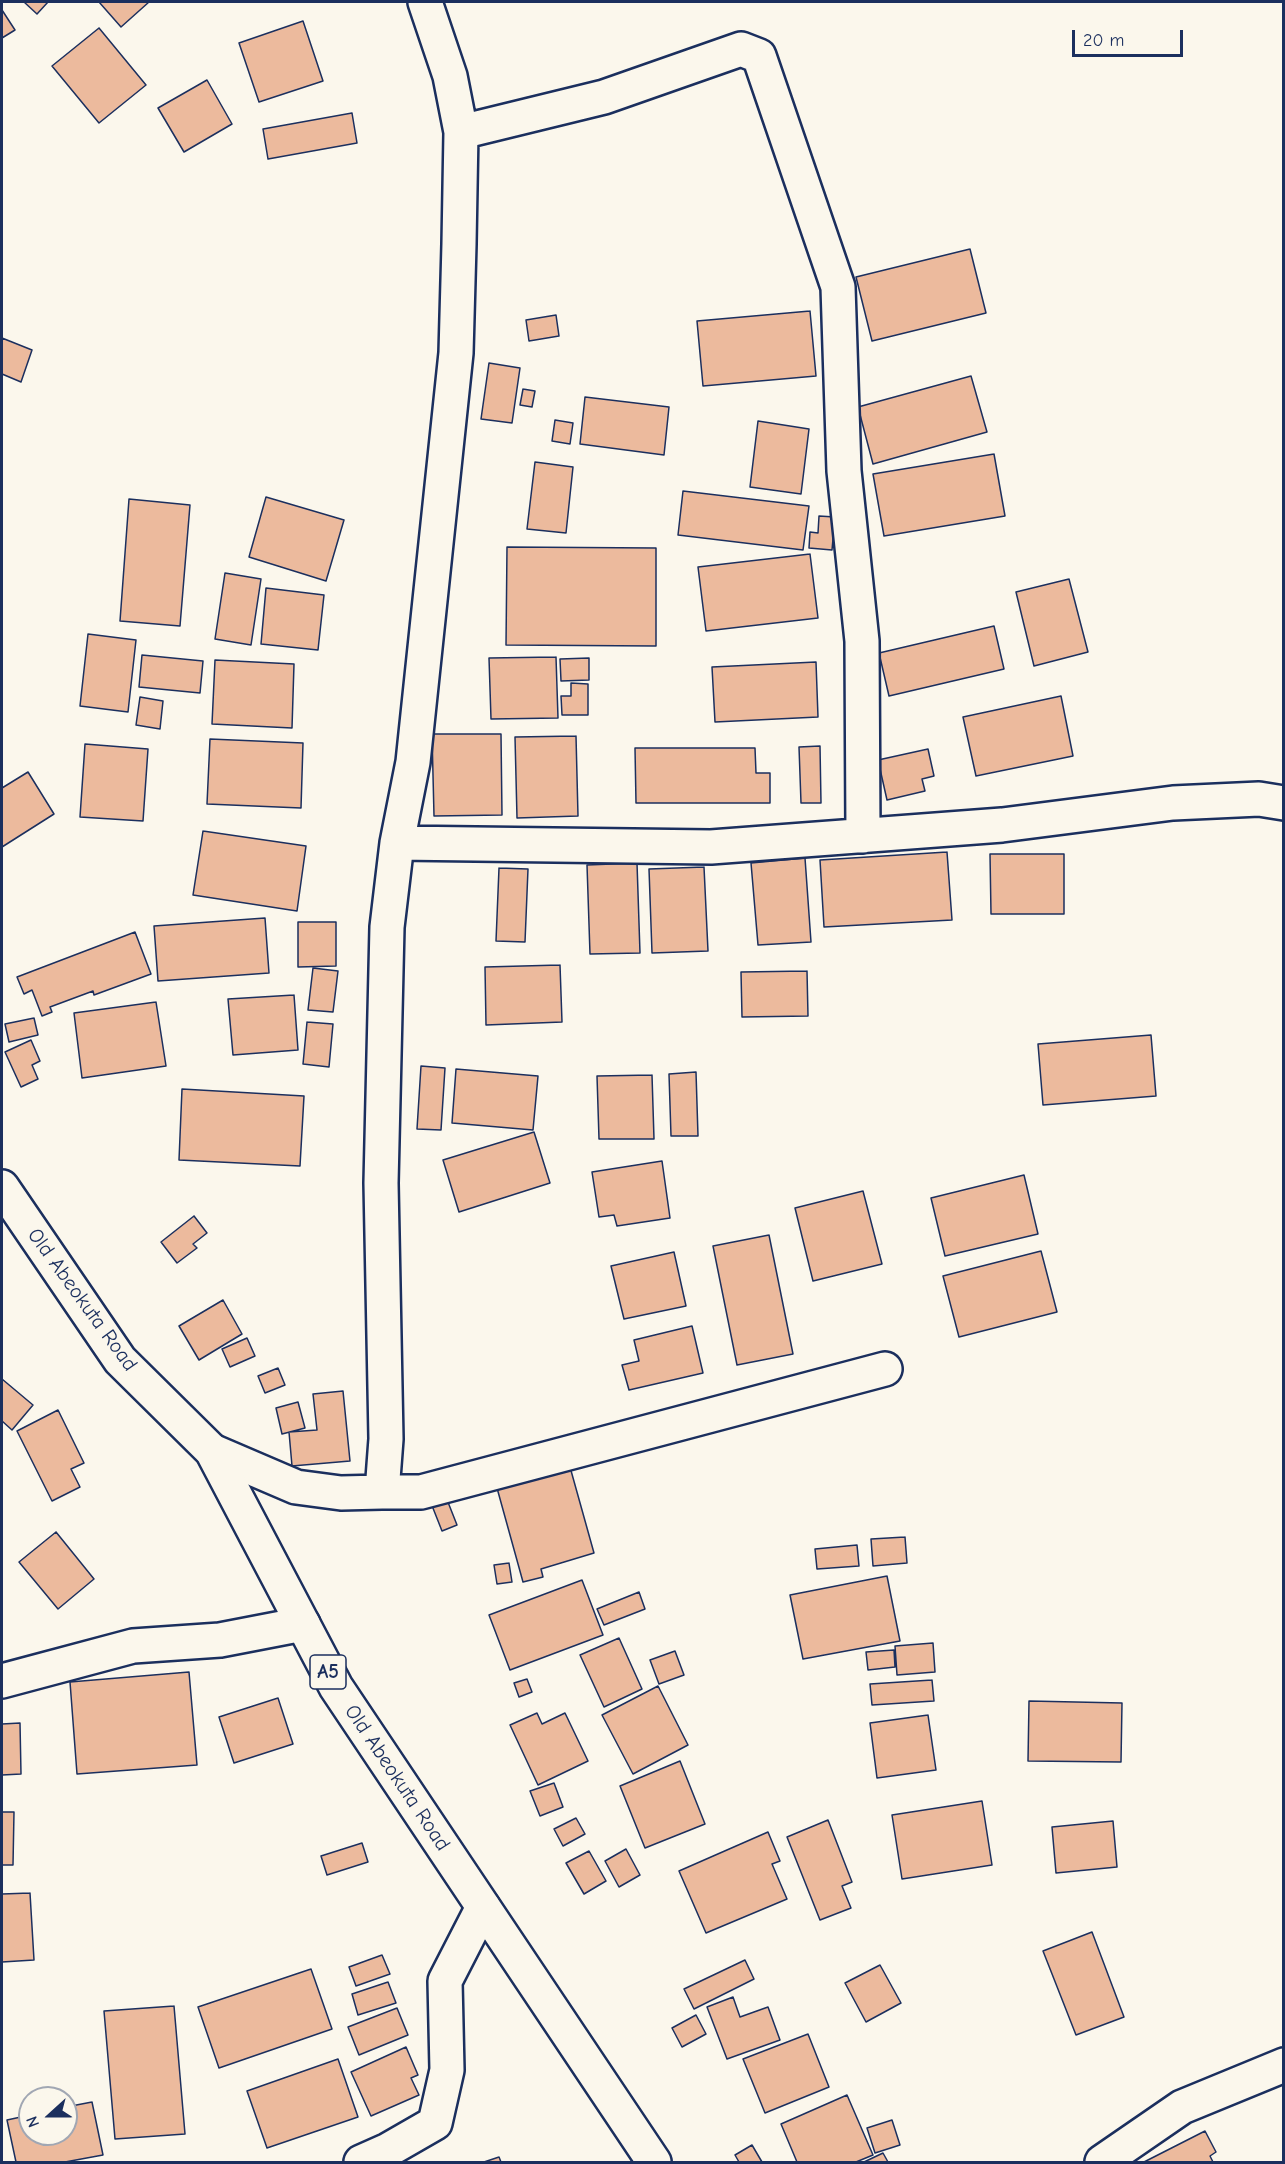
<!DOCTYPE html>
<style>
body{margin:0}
#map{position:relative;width:1285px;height:2164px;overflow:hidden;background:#fbf7ec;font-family:"Comic Neue",sans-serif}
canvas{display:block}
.frame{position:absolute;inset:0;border:3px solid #1b2f5e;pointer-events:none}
.north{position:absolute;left:18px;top:2086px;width:60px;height:60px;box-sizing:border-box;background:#fbf7ec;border:2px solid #a1a7b3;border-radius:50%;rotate:249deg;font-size:16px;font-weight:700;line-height:24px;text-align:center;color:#1b2f5e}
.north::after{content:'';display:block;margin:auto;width:21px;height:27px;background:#1b2f5e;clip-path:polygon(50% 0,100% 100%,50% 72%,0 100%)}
.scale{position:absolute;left:1072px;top:30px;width:111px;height:27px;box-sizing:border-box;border:3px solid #1b2f5e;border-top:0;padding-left:8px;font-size:18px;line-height:21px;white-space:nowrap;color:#1b2f5e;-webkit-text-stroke:4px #fbf7ec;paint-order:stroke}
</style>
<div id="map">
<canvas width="1285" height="2164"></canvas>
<div class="frame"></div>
<div class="north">N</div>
<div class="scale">20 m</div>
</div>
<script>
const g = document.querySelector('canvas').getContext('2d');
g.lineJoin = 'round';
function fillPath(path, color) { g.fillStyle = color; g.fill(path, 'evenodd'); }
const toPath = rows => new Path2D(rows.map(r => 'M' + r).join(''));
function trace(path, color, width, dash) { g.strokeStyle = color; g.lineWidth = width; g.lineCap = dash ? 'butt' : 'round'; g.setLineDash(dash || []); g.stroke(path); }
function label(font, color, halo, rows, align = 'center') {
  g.font = font + ' "Comic Neue",sans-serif'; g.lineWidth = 5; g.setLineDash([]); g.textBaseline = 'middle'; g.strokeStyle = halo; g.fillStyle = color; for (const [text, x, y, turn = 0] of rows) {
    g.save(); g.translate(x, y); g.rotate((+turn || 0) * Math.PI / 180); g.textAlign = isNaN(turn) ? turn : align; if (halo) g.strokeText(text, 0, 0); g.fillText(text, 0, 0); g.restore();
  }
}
const building = toPath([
 [24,2,48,2,37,14,24,2],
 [99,2,149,2,121,27,99,2],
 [2,10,15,30,2,38,2,10],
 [303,21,323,81,259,102,239,43,303,21],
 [99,28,146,85,99,123,52,66,99,28],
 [207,80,232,124,184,152,158,108,207,80],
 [352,113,357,143,268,159,263,129,352,113],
 [970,249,986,313,872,341,856,277,970,249],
 [810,311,816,376,703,386,697,321,810,311],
 [556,315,559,336,529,341,526,320,556,315],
 [2,338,32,350,21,382,2,374,2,338],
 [489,363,520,368,512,423,481,419,489,363],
 [971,376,987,432,873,464,858,407,971,376],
 [523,389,535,391,532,407,520,405,523,389],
 [585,397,669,407,664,455,580,444,585,397],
 [555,420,573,423,570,444,552,441,555,420],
 [758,421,809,429,801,494,750,487,758,421],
 [994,454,1005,516,884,536,873,474,994,454],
 [535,462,573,467,566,533,527,529,535,462],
 [683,491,809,506,803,550,678,535,683,491],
 [266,497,344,520,326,581,249,557,266,497],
 [129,499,190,505,180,626,120,621,129,499],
 [819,516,835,517,832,550,809,548,810,532,818,533,819,516],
 [507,547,656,548,656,646,506,645,507,547],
 [810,554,818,618,706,631,698,567,810,554],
 [225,573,261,579,251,645,215,639,225,573],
 [1069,579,1088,652,1034,666,1016,592,1069,579],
 [266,588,324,595,318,650,261,644,266,588],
 [994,626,1004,669,889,696,879,653,994,626],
 [88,634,136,640,128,712,80,706,88,634],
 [142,655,203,661,200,693,139,687,142,655],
 [556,657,558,718,491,719,489,658,556,657],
 [589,658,589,680,561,681,560,659,589,658],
 [215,660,294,664,292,728,212,724,215,660],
 [816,662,818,717,715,722,712,667,816,662],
 [571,683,588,684,588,715,562,715,561,696,571,696,571,683],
 [1061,696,1073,756,976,776,963,717,1061,696],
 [140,697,163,701,160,729,136,725,140,697],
 [432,734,501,734,502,815,434,816,432,734],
 [576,736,578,816,517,818,515,737,576,736],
 [210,739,303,743,301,808,207,804,210,739],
 [85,744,148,749,143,821,80,817,85,744],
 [820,746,821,803,801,803,799,747,820,746],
 [635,748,755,748,756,773,770,773,770,803,636,803,635,748],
 [928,749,934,776,922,779,925,791,887,800,878,760,928,749],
 [28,772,54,814,2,847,2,788,28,772],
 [203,831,306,846,297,911,193,895,203,831],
 [947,852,952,920,824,927,820,860,947,852],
 [990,854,1064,854,1064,914,991,914,990,854],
 [805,858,811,942,758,945,751,863,805,858],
 [637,863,640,953,590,954,587,865,637,863],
 [704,867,708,951,652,953,649,869,704,867],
 [499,868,528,869,525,942,496,941,499,868],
 [265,918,269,973,158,981,154,926,265,918],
 [298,922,336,922,336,966,298,967,298,922],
 [135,932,151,974,94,995,93,991,50,1007,52,1012,42,1016,32,990,24,994,17,977,135,932],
 [560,965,562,1022,486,1025,485,967,560,965],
 [313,968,338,971,333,1012,308,1010,313,968],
 [807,971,808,1016,742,1017,741,972,807,971],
 [294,995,298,1050,233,1055,228,999,294,995],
 [156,1002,166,1066,82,1078,74,1013,156,1002],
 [34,1018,38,1035,9,1042,5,1024,34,1018],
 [307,1022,333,1024,329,1067,303,1064,307,1022],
 [1151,1035,1156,1096,1043,1105,1038,1044,1151,1035],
 [31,1040,40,1061,32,1065,38,1079,21,1087,5,1052,31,1040],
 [421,1066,445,1068,441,1130,417,1129,421,1066],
 [456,1069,538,1076,533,1130,452,1123,456,1069],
 [696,1072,698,1136,671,1136,669,1074,696,1072],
 [652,1075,654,1139,599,1139,597,1076,652,1075],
 [182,1089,304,1096,300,1166,179,1160,182,1089],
 [534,1132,550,1183,459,1212,443,1160,534,1132],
 [662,1161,670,1218,617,1226,614,1215,599,1217,592,1172,662,1161],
 [1024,1175,1038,1234,945,1256,931,1198,1024,1175],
 [863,1191,882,1264,813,1281,795,1208,863,1191],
 [194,1216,207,1233,193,1244,197,1248,177,1263,161,1242,194,1216],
 [769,1235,793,1354,737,1365,713,1246,769,1235],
 [1041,1251,1057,1312,959,1337,943,1276,1041,1251],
 [674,1252,686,1306,624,1319,611,1266,674,1252],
 [223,1300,242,1334,199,1360,179,1326,223,1300],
 [692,1326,703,1373,629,1390,622,1365,639,1361,634,1340,692,1326],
 [247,1338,255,1356,230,1367,222,1349,247,1338],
 [278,1368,285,1385,265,1393,258,1376,278,1368],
 [2,1379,33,1405,12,1430,2,1421,2,1379],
 [343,1391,350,1461,292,1466,289,1432,317,1430,313,1394,343,1391],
 [298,1402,305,1428,282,1434,276,1408,298,1402],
 [58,1410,84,1463,71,1469,80,1487,52,1501,17,1431,58,1410],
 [570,1467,594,1553,541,1569,543,1577,523,1582,497,1488,570,1467],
 [444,1492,457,1525,442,1531,429,1498,444,1492],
 [56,1532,94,1579,58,1609,19,1562,56,1532],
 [905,1537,907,1563,873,1566,871,1539,905,1537],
 [857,1545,859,1566,817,1569,815,1549,857,1545],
 [509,1563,512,1582,497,1584,494,1565,509,1563],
 [887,1576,900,1641,803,1659,790,1595,887,1576],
 [582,1580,603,1635,510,1670,489,1615,582,1580],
 [639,1592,645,1609,604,1625,597,1609,639,1592],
 [619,1638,642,1689,604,1707,580,1655,619,1638],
 [933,1643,935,1672,897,1675,895,1646,933,1643],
 [894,1650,895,1667,868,1670,866,1652,894,1650],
 [675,1651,684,1675,659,1684,650,1660,675,1651],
 [189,1672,197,1765,77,1774,70,1682,189,1672],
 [527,1679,532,1692,519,1697,514,1683,527,1679],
 [932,1680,934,1701,872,1705,870,1684,932,1680],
 [658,1686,688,1745,633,1774,602,1715,658,1686],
 [278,1698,293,1744,234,1763,219,1717,278,1698],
 [1029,1701,1122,1703,1121,1762,1028,1761,1029,1701],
 [537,1713,542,1724,565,1713,588,1761,538,1785,510,1725,537,1713],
 [928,1715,936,1770,877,1778,870,1723,928,1715],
 [20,1723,21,1774,2,1775,2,1724,20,1723],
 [680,1761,705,1824,645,1848,620,1786,680,1761],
 [554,1783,563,1807,540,1816,530,1791,554,1783],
 [982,1801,992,1865,902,1879,892,1815,982,1801],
 [2,1812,14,1812,13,1865,2,1865,2,1812],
 [576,1818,585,1834,563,1846,554,1829,576,1818],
 [828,1820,852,1882,842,1886,851,1908,820,1920,787,1837,828,1820],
 [1113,1821,1117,1867,1056,1873,1052,1827,1113,1821],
 [768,1832,780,1861,772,1864,787,1899,706,1933,679,1871,768,1832],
 [362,1843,368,1862,327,1875,321,1856,362,1843],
 [626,1849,640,1875,619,1887,605,1861,626,1849],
 [589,1851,606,1881,584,1894,566,1863,589,1851],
 [30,1893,34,1960,2,1962,2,1894,30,1893],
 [1092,1932,1124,2017,1076,2035,1043,1951,1092,1932],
 [382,1955,390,1974,356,1986,349,1967,382,1955],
 [745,1960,754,1979,694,2009,684,1989,745,1960],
 [880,1965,901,2003,866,2022,845,1983,880,1965],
 [311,1969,332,2029,219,2068,198,2007,311,1969],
 [388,1982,396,2003,358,2015,352,1994,388,1982],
 [733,1997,740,2017,768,2007,780,2040,727,2059,707,2007,733,1997],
 [174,2006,185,2134,115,2139,104,2011,174,2006],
 [397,2008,408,2035,359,2055,348,2027,397,2008],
 [696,2015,706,2034,682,2047,672,2028,696,2015],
 [808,2034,829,2087,765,2113,743,2059,808,2034],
 [406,2047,418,2075,411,2078,419,2095,371,2116,351,2072,406,2047],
 [338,2059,358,2117,267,2148,247,2091,338,2059],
 [847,2095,873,2155,856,2162,797,2162,781,2124,847,2095],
 [92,2102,103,2155,65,2162,16,2162,7,2120,30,2115,30,2134,66,2134,66,2107,92,2102],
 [892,2120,900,2145,875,2153,867,2128,892,2120],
 [1205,2131,1216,2152,1210,2156,1213,2162,1144,2162,1205,2131],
 [752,2145,762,2162,739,2162,735,2155,752,2145],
 [883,2153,888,2162,864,2162,883,2153],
 [499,2157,501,2162,484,2162,499,2157]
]);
const street = toPath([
 [461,132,604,97,741,49,759,56,838,287,844,471,862,641,863,836],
 [397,843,711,847,1002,825,1173,803,1259,799,1284,803],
 [212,1451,296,1487,341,1493,382,1492,386,1439,381,1183,387,927,397,843,413,762,456,353,459,244,461,132,450,76,425,2],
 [382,1492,421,1492,885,1369],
 [2,1681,133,1646,220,1640,303,1624],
 [361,2162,388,2150,435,2123,447,2070,445,1981,483,1907],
 [1102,2162,1182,2107,1284,2065]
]);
const highway = toPath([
 [2,1187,120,1360,212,1451,336,1687,654,2162]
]);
const shields = [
 [328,1672,36]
];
const shieldNames = [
 ["A5",328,1672]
];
const streetNames = [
 ["Old Abeokuta Road",82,1300,54],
 ["Old Abeokuta Road",397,1778,56]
];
fillPath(building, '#ecba9d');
trace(building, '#1b2f5e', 1.5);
trace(street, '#1b2f5e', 38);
trace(highway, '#1b2f5e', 38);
trace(street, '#fbf7ec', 33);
trace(highway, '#fbf7ec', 33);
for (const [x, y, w] of shields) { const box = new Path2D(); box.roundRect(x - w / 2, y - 17, w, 34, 4.5); g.fillStyle = '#fbf7ec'; g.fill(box); trace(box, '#1b2f5e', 1.5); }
label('bold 20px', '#1b2f5e', null, shieldNames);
label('21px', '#1b2f5e', '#fbf7ec', streetNames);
</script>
